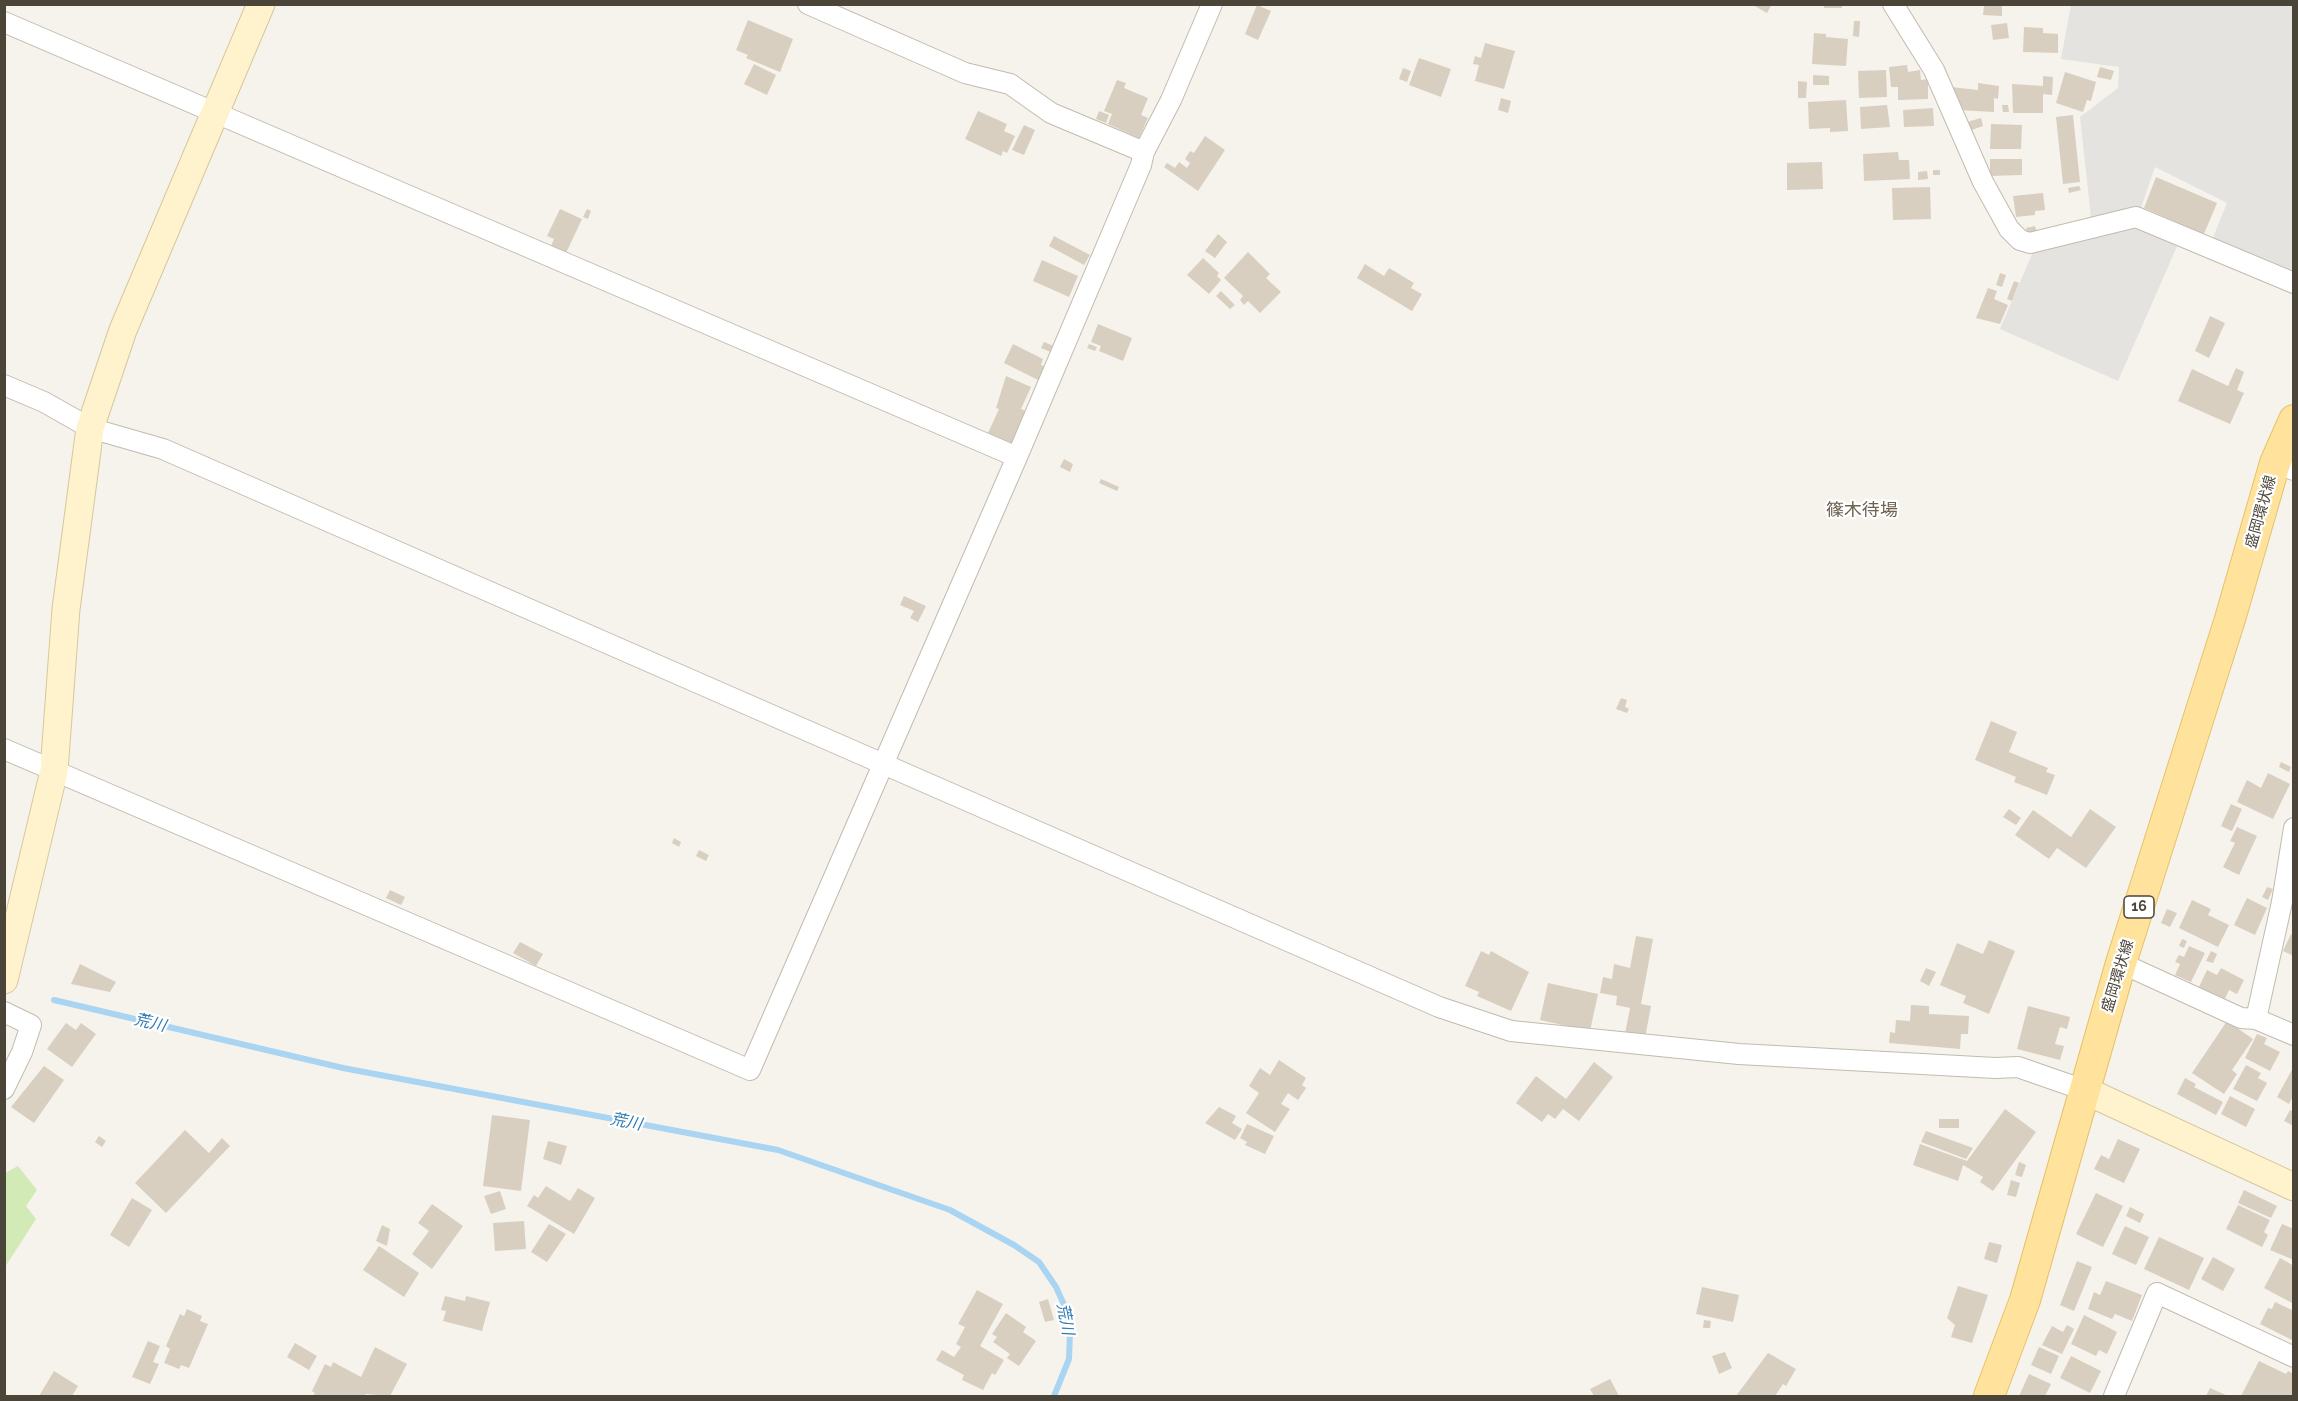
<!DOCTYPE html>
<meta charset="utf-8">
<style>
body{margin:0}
#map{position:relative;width:2298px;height:1401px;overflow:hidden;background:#f6f3ec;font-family:Raleway,sans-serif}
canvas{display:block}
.frame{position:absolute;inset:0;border:6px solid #4b4439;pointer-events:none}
</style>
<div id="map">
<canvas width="2298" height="1401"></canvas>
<div class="frame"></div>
</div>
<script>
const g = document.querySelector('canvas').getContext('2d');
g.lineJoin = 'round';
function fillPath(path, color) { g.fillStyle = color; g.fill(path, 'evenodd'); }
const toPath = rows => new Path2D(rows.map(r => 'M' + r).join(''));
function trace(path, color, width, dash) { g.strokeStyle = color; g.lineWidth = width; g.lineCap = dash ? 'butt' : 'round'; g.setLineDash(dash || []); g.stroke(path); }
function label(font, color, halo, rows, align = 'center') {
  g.font = font + ' Raleway,"Noto Sans JP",sans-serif'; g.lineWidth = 4.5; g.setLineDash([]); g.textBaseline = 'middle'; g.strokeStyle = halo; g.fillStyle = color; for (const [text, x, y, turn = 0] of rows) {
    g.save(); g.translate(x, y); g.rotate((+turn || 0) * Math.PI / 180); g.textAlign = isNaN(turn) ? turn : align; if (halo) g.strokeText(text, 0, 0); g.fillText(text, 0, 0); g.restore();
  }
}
const green = toPath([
 [18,1166,37,1190,26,1206,36,1219,5,1267,5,1173]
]);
const parking = toPath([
 [2071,5,2293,5,2293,274,2212,240,2227,203,2155,167,2141,208,2091,218,2080,117,2118,88,2119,67,2061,59],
 [2137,224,2179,242,2118,381,2000,329,2033,252]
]);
const stream = toPath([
 [54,1000,343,1068,778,1150,950,1210,1014,1245,1039,1262,1056,1287,1065,1307,1070,1333,1069,1359,1054,1396]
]);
const building = toPath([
 [1751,4,1772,4,1767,13],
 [1824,4,1842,4,1842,8,1824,8],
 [1257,5,1271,11,1258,40,1245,34],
 [1984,6,2002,6,2002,16,1983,15],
 [748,20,793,39,780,72,746,58,748,55,736,50],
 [1854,21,1860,21,1859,37,1853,36],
 [2007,23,2009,38,1993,40,1991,25],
 [2024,27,2043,28,2043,33,2058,34,2058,53,2023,52],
 [1814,33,1826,34,1826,37,1848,39,1846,66,1812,64],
 [1485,43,1515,51,1504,89,1475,81,1479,65,1473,64,1475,56,1481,58],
 [1419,58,1451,69,1441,97,1409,85],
 [754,64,776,75,767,95,744,84],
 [1907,65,1908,72,1920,70,1921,80,1928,79,1928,99,1898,100,1898,87,1891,87,1889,67],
 [2100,67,2114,71,2111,80,2097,77],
 [1403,68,1411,71,1407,82,1399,79],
 [1886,70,1887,97,1859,98,1858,71],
 [2065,72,2096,82,2091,101,2087,100,2083,112,2056,103],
 [1813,75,1829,76,1829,85,1813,85],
 [2043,76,2053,77,2052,95,2043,94,2043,113,2013,113,2012,84,2043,86],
 [1117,80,1126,83,1124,88,1148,98,1141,115,1148,118,1139,138,1108,124,1112,114,1104,111],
 [1798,81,1807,82,1806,98,1798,98],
 [1978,83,1999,86,1998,99,1994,98,1994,112,1958,110,1951,87,1978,90],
 [1501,98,1511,101,1508,113,1498,110],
 [1846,100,1848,131,1830,132,1830,128,1809,129,1808,102],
 [1887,105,1890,127,1861,129,1860,107],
 [2002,105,2008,105,2009,112,2003,112],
 [1933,108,1934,126,1904,127,1903,110],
 [978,111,1007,124,1004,131,1015,136,1007,153,1003,151,1001,156,965,139],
 [1099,111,1109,115,1106,123,1096,119],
 [2073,115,2080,182,2063,184,2056,117],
 [1981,118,1983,126,1969,131,1967,122],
 [1991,124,2022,125,2021,149,1990,149],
 [1024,125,1035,130,1024,155,1012,150],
 [1205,136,1225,150,1198,191,1164,167,1167,163,1175,168,1179,162,1187,168,1190,163,1185,159,1190,151,1194,153],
 [1898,152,1899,160,1909,160,1910,179,1864,181,1863,154],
 [1990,159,2022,159,2022,175,1990,176],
 [1822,162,1823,189,1787,190,1787,163],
 [1933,170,1940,170,1940,175,1933,175],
 [1927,171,1928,179,1918,180,1918,172],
 [2156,177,2217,203,2204,234,2144,208],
 [2079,186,2081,190,2069,193,2068,188],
 [1930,187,1931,219,1893,220,1892,188],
 [2043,193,2045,210,2035,211,2035,215,2016,217,2013,196],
 [560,209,582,219,566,253,551,246,554,239,547,236],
 [587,209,591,211,588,219,583,217],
 [2035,226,2037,232,2027,234,2026,228],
 [1218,234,1227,242,1215,258,1205,251],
 [1054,236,1090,255,1084,265,1049,246],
 [1248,252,1270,274,1266,278,1281,292,1260,313,1248,301,1244,305,1240,300,1243,296,1224,278],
 [1203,258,1219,273,1217,276,1221,280,1209,294,1187,275],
 [1042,260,1078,276,1069,297,1033,281],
 [1365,264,1384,276,1389,268,1414,283,1411,288,1422,294,1412,311,1357,278],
 [2000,273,2006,275,2002,287,1996,285],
 [2014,281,2019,283,2012,301,2007,299],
 [1988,288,1997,291,1994,299,2008,305,2000,324,1976,318],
 [1221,291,1235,305,1230,309,1216,296],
 [2210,316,2225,323,2209,358,2195,351],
 [1098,324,1132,338,1123,361,1099,351,1101,346,1091,342],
 [1044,342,1056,347,1053,353,1041,348],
 [1013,344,1043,359,1041,365,1046,367,1040,381,1004,363],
 [1089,344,1097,347,1095,351,1087,348],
 [2236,368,2244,372,2237,390,2244,393,2230,424,2178,401,2192,369,2228,386],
 [1006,376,1031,387,1021,409,1028,412,1013,444,988,433,999,409,996,408],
 [1064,459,1073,464,1070,472,1060,467],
 [1101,479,1119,487,1117,491,1099,483],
 [904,596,926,606,918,622,910,618,914,611,900,605],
 [1621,698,1627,700,1625,707,1629,709,1627,713,1616,709],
 [1991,721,2017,732,2009,752,2048,768,2046,772,2055,775,2047,795,2014,782,2016,777,1975,760],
 [2281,762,2291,767,2289,772,2279,767],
 [2268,773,2290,784,2273,819,2237,802,2247,780,2261,788],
 [2231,804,2242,809,2232,831,2221,826],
 [2009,809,2021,818,2016,825,2003,817],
 [2090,809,2116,827,2086,868,2057,848,2049,859,2015,835,2033,810,2071,837],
 [2237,827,2257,836,2239,875,2223,867,2235,843,2230,841],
 [674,838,681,842,679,847,672,843],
 [699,850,709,855,706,861,696,856],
 [2267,887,2273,889,2268,900,2262,897],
 [390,890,405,897,401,905,386,898],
 [2247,898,2267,908,2255,935,2234,925],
 [2192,900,2211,909,2208,915,2229,925,2218,947,2179,928],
 [2167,909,2177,913,2170,927,2161,923],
 [2291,934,2294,936,2294,956,2283,951],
 [1636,936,1653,939,1641,1004,1651,1006,1645,1038,1625,1034,1630,1008,1616,1005,1617,996,1600,993,1603,977,1612,979,1614,964,1630,968],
 [2182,939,2187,941,2184,948,2179,946],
 [1989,940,2015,951,1989,1014,1963,1003,1966,996,1940,985,1957,943,1983,954],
 [520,942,543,954,536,966,513,953],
 [2189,946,2205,953,2191,982,2175,975,2180,964,2175,962,2179,955,2184,957],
 [1481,951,1489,955,1491,951,1529,972,1511,1011,1477,996,1479,992,1465,986],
 [2211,951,2217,954,2213,963,2206,961],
 [80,964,116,982,110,992,71,984],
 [1926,968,1936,972,1929,986,1920,981],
 [2221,968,2244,980,2237,994,2229,990,2225,999,2199,987,2207,970,2217,975],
 [1548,983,1598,994,1590,1031,1540,1020],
 [1911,1005,1929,1006,1929,1014,1969,1016,1968,1034,1961,1034,1960,1049,1889,1043,1890,1032,1895,1033,1896,1020,1910,1021],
 [2028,1006,2070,1017,2067,1029,2060,1027,2055,1044,2064,1046,2060,1060,2017,1049],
 [2227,1021,2253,1039,2232,1070,2237,1074,2224,1094,2192,1073],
 [66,1023,76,1030,81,1023,96,1034,72,1067,47,1049],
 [2257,1034,2267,1038,2264,1044,2280,1052,2270,1071,2245,1058],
 [1279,1060,1306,1078,1302,1085,1306,1088,1298,1100,1288,1093,1281,1104,1290,1109,1275,1132,1246,1113,1259,1093,1249,1086,1260,1068,1270,1075],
 [1594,1062,1613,1077,1579,1121,1563,1109,1555,1119,1548,1114,1542,1122,1516,1103,1536,1076,1566,1099],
 [2246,1065,2261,1073,2258,1078,2267,1083,2257,1101,2233,1089],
 [44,1066,64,1080,34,1123,11,1107],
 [2294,1066,2294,1094,2289,1104,2277,1097],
 [2185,1078,2196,1084,2194,1087,2223,1102,2216,1115,2177,1094],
 [2230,1096,2255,1109,2246,1127,2221,1114],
 [1219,1107,1236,1116,1232,1123,1242,1129,1235,1140,1205,1123],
 [2005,1109,2036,1132,1993,1191,1980,1182,1983,1177,1963,1165,1958,1181,1913,1165,1920,1144,1967,1161],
 [2290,1110,2294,1112,2294,1126,2284,1121],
 [492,1115,530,1120,521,1191,483,1186],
 [1939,1119,1959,1119,1959,1128,1939,1128],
 [1247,1124,1274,1136,1265,1154,1245,1145,1247,1142,1240,1138],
 [185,1130,209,1153,222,1138,230,1146,166,1213,135,1183],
 [1926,1131,1973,1148,1966,1159,1921,1142],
 [99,1136,106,1141,102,1147,95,1142],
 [2118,1139,2140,1149,2124,1183,2094,1169,2101,1155,2109,1159],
 [548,1141,567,1146,561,1165,543,1159],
 [2019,1162,2026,1165,2022,1177,2015,1175],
 [2011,1180,2020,1183,2016,1197,2007,1195],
 [546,1186,570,1201,578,1188,595,1198,574,1234,527,1206,534,1195,538,1198],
 [2244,1190,2277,1206,2271,1218,2238,1203],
 [500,1191,506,1209,491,1214,484,1196],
 [2096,1193,2123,1206,2103,1247,2076,1234],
 [132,1198,152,1210,129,1247,110,1235],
 [432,1204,463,1226,432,1269,412,1254,429,1231,418,1223],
 [2238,1205,2270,1220,2264,1232,2268,1235,2262,1247,2226,1229],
 [2130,1207,2144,1214,2140,1223,2126,1216],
 [524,1221,526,1249,495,1251,493,1223],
 [549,1224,566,1234,547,1262,531,1252],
 [2282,1224,2294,1229,2294,1260,2270,1250],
 [382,1225,390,1229,387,1246,376,1241],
 [2125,1226,2149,1237,2136,1265,2112,1254],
 [2159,1237,2204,1258,2189,1290,2144,1269],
 [1989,1242,2002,1245,1997,1263,1984,1259],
 [379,1246,419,1273,404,1297,363,1270],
 [2213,1257,2235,1269,2223,1291,2201,1279],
 [2280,1258,2294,1266,2294,1304,2264,1288],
 [2077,1261,2092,1267,2074,1311,2060,1305],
 [2106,1281,2142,1295,2132,1321,2115,1314,2112,1319,2088,1309,2094,1292,2100,1295],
 [1958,1286,1988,1295,1972,1343,1951,1337,1955,1325,1947,1318],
 [1702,1287,1739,1295,1733,1322,1696,1314],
 [977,1290,1003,1304,980,1346,1004,1360,995,1375,992,1373,983,1390,962,1380,964,1375,936,1360,942,1350,954,1357,961,1347,956,1344,965,1327,958,1324],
 [445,1296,465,1301,466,1296,490,1302,482,1331,443,1321,446,1311,441,1310],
 [1048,1299,1054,1320,1045,1322,1039,1302],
 [2275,1302,2294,1311,2294,1341,2260,1324,2268,1308,2272,1309],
 [187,1309,202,1316,200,1321,208,1324,189,1368,181,1365,179,1369,164,1363,170,1349,166,1346,180,1314,184,1316],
 [1006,1313,1026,1327,1023,1332,1036,1341,1019,1366,1007,1358,1010,1354,993,1342,997,1337,992,1334],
 [2084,1315,2117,1332,2107,1354,2099,1350,2096,1356,2071,1344],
 [1704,1320,1711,1321,1710,1328,1703,1328],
 [2067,1325,2074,1329,2062,1354,2042,1345,2052,1326,2063,1332],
 [148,1341,160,1346,153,1362,159,1364,150,1384,132,1377],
 [295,1343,317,1356,309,1370,287,1357],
 [375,1347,407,1364,390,1396,366,1394,364,1396,313,1396,315,1393,312,1391,325,1364,331,1367,333,1362,361,1377],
 [2039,1347,2059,1356,2051,1374,2031,1365],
 [1725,1352,1732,1368,1719,1374,1712,1356],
 [1768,1353,1796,1369,1786,1386,1783,1384,1775,1396,1736,1396],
 [2071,1356,2101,1371,2090,1393,2060,1378],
 [2259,1361,2286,1374,2288,1371,2294,1374,2294,1396,2241,1396],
 [54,1371,78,1386,72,1396,39,1396],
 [2029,1374,2051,1384,2045,1396,2019,1396],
 [1610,1379,1619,1396,1594,1396,1590,1389],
 [2210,1388,2228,1396,2206,1396]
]);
const street = toPath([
 [808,4,965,73,1010,84,1051,113,1144,152],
 [1893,4,1934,70,1983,182,2009,229,2020,240,2030,243,2136,217,2294,283],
 [4,22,1017,457],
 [4,385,44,402,90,428,163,449,1439,1007,1511,1031,1739,1054,1995,1068,2018,1067,2084,1090],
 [2275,463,2294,470],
 [4,749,750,1070,1017,457,1141,165,1144,152,1171,100,1212,4],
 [2121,963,2241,1018,2256,1019,2294,1035],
 [4,1012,31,1025,22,1052,4,1089],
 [2256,1019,2282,902,2294,828],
 [2114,1396,2157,1293,2294,1357]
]);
const secondary = toPath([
 [4,980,54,771,66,609,90,428,123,330,261,4],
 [2084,1090,2294,1187]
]);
const primary = toPath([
 [1989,1396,2025,1300,2121,963,2230,619,2275,463,2294,420]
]);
const shields = [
 [2139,907,30]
];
const shieldNames = [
 ["16",2139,907]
];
const streetNames = [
 ["盛岡環状線",2261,512,-74],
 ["盛岡環状線",2118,976,-73]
];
const waterNames = [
 ["荒川",150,1023,13],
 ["荒川",626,1122,11],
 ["荒川",1065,1319,79]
];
const quarterNames = [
 ["篠木待場",1862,511]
];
fillPath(green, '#d2eab5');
fillPath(parking, '#e5e3e0');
trace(stream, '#a9d4f2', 6);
fillPath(building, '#d8cfc1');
trace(street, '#c2bbae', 22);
trace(secondary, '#d6c79b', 29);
trace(primary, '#e6c16a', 32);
trace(street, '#fff', 20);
trace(secondary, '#fff3cd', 27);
trace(primary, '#ffe39c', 30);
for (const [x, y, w] of shields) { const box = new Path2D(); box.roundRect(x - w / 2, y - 11, w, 22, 4.5); g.fillStyle = '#fff'; g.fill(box); trace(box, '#4b4439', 1.5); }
label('bold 14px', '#4b4439', null, shieldNames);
label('15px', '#4b4439', '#fff', streetNames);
label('italic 16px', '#2e7ab2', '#fff', waterNames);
label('18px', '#6e6250', '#fff', quarterNames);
</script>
